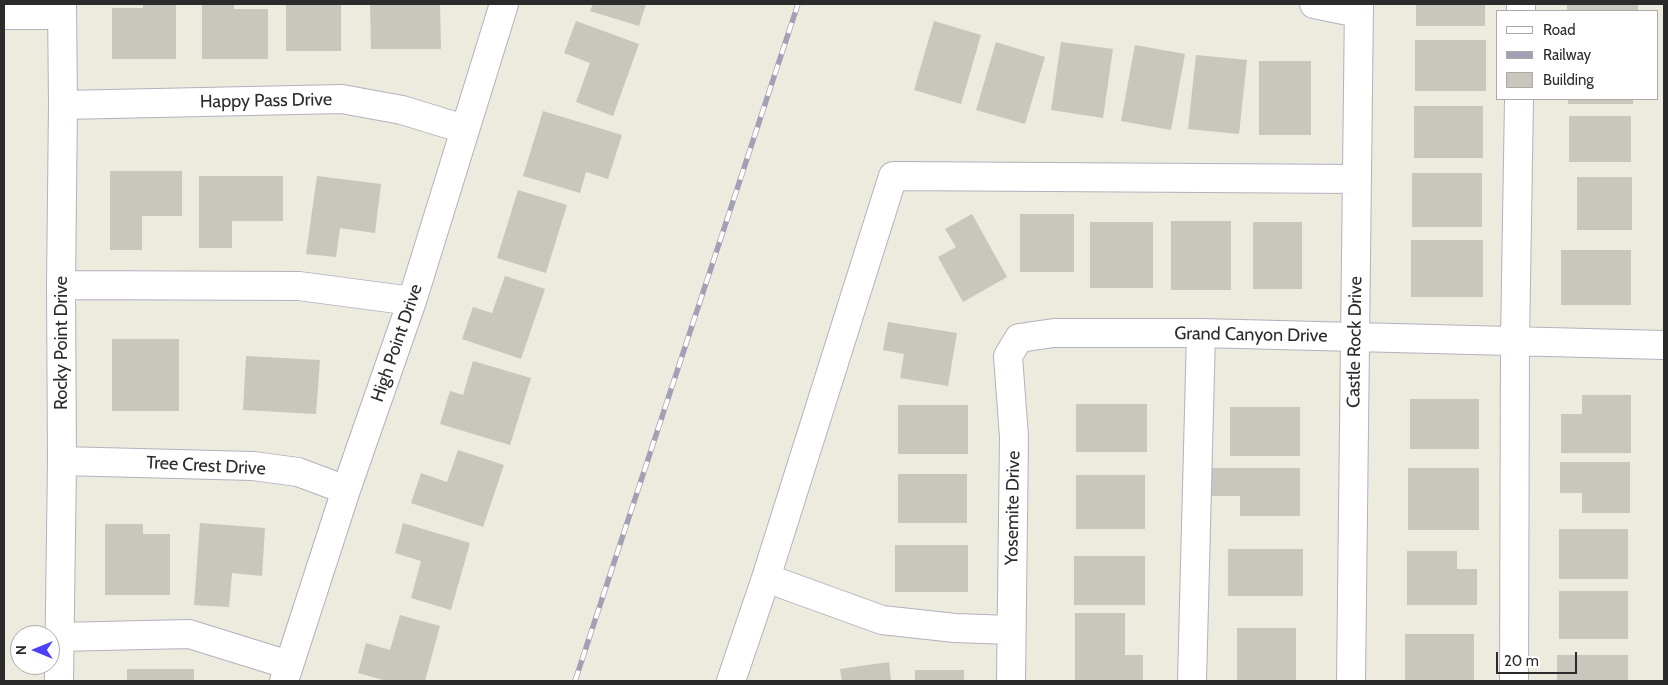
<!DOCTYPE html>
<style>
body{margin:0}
#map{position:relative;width:1668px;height:685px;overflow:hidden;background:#edeade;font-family:Cabin,sans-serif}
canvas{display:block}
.frame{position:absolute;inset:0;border:5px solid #2b2b2b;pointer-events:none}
.legend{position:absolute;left:1496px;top:10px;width:162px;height:90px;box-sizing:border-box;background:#fff;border:1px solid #aaa;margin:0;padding:6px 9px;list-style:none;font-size:15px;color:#2b2b2b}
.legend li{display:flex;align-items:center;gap:10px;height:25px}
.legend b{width:25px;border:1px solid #aaa}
.north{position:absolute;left:10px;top:625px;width:50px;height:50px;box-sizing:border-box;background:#fff;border:1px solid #aaa;border-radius:50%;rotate:270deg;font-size:14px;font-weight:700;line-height:20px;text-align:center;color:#2b2b2b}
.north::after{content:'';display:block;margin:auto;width:18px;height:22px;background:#4941f7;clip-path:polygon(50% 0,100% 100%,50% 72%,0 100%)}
.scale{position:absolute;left:1496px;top:652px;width:81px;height:22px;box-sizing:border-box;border:2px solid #2b2b2b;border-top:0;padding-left:6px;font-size:15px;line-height:18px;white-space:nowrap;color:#2b2b2b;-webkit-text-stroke:4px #fff;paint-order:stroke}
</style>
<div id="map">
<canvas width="1668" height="685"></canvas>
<div class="frame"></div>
<ul class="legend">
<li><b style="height:6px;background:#fff"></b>Road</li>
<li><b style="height:6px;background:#a2a0b5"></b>Railway</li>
<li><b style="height:14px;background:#c8c6bd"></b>Building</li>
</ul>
<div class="north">N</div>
<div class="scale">20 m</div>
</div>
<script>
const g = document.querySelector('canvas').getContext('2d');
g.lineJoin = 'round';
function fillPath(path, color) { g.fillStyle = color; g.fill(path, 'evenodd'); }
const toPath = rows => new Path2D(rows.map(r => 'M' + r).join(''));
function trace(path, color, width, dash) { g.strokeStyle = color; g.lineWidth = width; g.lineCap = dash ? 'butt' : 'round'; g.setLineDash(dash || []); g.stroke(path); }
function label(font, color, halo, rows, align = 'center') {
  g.font = font + ' Cabin,sans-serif'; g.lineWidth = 5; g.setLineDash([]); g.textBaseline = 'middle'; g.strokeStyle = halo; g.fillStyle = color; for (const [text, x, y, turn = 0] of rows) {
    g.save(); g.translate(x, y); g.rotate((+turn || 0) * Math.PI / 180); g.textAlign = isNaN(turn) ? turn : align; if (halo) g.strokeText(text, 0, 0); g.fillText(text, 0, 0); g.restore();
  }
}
const building = toPath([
 [143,4,176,4,176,59,112,59,112,8,143,8],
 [202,4,234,4,234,9,268,9,268,59,202,59],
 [286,4,341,4,341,51,286,51],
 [370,4,440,4,441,49,371,49],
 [593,4,646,4,639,26,590,11],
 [1416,4,1485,4,1485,26,1416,26],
 [1567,4,1638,4,1638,11,1567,11],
 [576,21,639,44,613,116,576,102,590,63,564,53],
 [934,21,981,35,961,104,914,90],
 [1415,40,1486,40,1486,91,1415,91],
 [996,42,1045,57,1025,124,976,110],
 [1061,42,1113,49,1103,118,1051,110],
 [1135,45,1185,54,1171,130,1121,121],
 [1196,55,1247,60,1239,134,1188,129],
 [1259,61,1311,61,1311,135,1259,135],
 [1568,99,1633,99,1633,104,1568,104],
 [1414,106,1483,106,1483,158,1414,158],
 [543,111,622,135,608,179,586,172,580,193,523,176],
 [1569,116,1631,116,1631,162,1569,162],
 [110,171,182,171,182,216,142,216,142,250,110,250],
 [1412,173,1482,173,1482,227,1412,227],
 [199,176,283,176,283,221,232,221,232,248,199,248],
 [317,176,381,184,375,233,340,228,336,257,306,254],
 [1577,177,1632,177,1632,230,1577,230],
 [518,190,567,205,546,273,497,258],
 [972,214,1007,277,963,302,938,257,956,247,945,229],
 [1020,214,1074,214,1074,272,1020,272],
 [1171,221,1231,221,1231,290,1171,290],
 [1090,222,1153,222,1153,288,1090,288],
 [1253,222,1302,222,1302,289,1253,289],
 [1411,240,1483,240,1483,297,1411,297],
 [1561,250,1631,250,1631,305,1561,305],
 [505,276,545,289,521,359,462,339,473,307,492,313],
 [888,322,957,333,948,386,900,378,904,354,883,350],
 [112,339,179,339,179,411,112,411],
 [246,356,320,360,316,414,243,410],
 [473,361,531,378,510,445,440,424,450,391,463,395],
 [1582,395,1631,395,1631,453,1561,453,1561,414,1582,414],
 [1410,399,1479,399,1479,449,1410,449],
 [1076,404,1147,404,1147,452,1076,452],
 [898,405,968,405,968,454,898,454],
 [1230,407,1300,407,1300,456,1230,456],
 [458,450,504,465,483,527,411,503,421,473,447,482],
 [1560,462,1630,462,1630,513,1582,513,1582,493,1560,493],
 [1202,468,1300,468,1300,516,1240,516,1240,496,1202,496],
 [1408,468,1479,468,1479,530,1408,530],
 [898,474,967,474,967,523,898,523],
 [1076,475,1145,475,1145,529,1076,529],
 [200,523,265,528,262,576,232,573,229,607,194,605],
 [403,523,470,543,451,610,411,598,421,561,395,553],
 [105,524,143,524,143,534,170,534,170,595,105,595],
 [1559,529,1628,529,1628,579,1559,579],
 [895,545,968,545,968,592,895,592],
 [1228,549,1303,549,1303,596,1228,596],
 [1407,551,1457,551,1457,569,1477,569,1477,605,1407,605],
 [1074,556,1145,556,1145,605,1074,605],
 [1559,591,1628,591,1628,639,1559,639],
 [1075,613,1125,613,1125,655,1143,655,1143,681,1075,681],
 [400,615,440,626,425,681,387,681,358,673,366,643,390,650],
 [1237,628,1296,628,1296,681,1237,681],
 [1405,634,1474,634,1474,681,1405,681],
 [1557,655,1628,655,1628,681,1557,681],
 [889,662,891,681,842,681,840,669],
 [127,669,194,669,194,681,127,681],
 [915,670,964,670,964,681,915,681]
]);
const minor = toPath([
 [1314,4,1358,13],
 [1521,11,1521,4],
 [4,15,62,15],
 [63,105,342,99,402,110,464,129],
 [61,285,299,286,412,301],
 [62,461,253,466,298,472,346,490],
 [766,578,882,620,955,628,1011,630],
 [58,637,189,634,289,665],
 [59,681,62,461,61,285,63,105,62,4],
 [284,681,346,490,412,301,504,4],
 [731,681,766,578,893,176,1357,179],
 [1011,681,1014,437,1008,356,1019,338,1054,333,1201,333,1664,345],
 [1192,681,1201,333],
 [1351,681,1359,4],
 [1514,681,1515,342,1519,99]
]);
const rail = toPath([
 [575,681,798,4]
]);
const streetNames = [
 ["Happy Pass Drive",266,101,-1],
 ["Grand Canyon Drive",1251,335,1],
 ["Castle Rock Drive",1355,342,-89],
 ["Rocky Point Drive",62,343,-90],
 ["High Point Drive",397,343,-71],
 ["Tree Crest Drive",206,466,3],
 ["Yosemite Drive",1013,508,-89]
];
fillPath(building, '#c8c6bd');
trace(minor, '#b2b1bf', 30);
trace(minor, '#fff', 28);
trace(rail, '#a2a0b5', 5.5);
trace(rail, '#fff', 4, [11]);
label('18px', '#2b2b2b', '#fff', streetNames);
</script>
